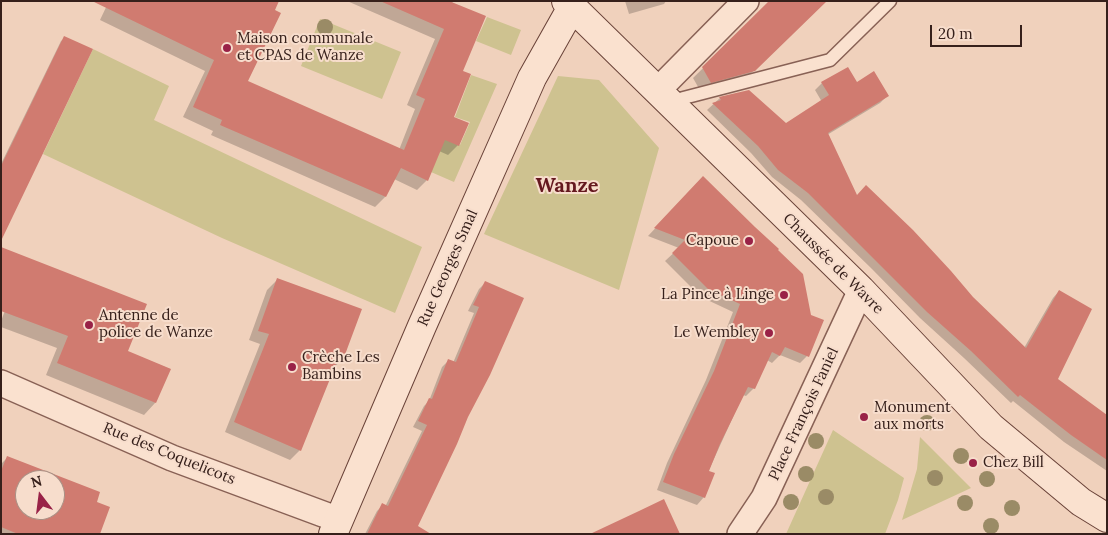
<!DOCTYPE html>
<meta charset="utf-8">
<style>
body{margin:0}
#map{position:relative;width:1108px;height:535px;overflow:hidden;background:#f0d1bc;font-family:Lora,serif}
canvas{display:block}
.frame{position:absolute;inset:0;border:2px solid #36201b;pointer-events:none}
.north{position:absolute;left:15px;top:470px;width:50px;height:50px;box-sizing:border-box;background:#f7ddcc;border:1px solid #aa9185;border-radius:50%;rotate:345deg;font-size:14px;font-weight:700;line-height:20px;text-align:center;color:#36201b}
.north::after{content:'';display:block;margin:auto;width:18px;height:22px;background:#992247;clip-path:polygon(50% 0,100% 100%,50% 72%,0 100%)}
.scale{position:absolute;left:930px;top:25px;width:92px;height:22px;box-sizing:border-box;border:2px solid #36201b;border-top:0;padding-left:6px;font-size:15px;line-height:18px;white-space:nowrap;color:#36201b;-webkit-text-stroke:4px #f7ddcc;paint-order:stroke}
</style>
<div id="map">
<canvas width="1108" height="535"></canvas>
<div class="frame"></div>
<div class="north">N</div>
<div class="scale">20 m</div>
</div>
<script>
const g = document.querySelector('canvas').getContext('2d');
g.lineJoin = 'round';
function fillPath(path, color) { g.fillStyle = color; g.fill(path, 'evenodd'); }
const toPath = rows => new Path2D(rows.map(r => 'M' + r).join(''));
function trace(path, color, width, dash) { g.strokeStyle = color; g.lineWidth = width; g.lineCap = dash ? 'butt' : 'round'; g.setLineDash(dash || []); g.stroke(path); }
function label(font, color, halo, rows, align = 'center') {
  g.font = font + ' Lora,serif'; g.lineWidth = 4; g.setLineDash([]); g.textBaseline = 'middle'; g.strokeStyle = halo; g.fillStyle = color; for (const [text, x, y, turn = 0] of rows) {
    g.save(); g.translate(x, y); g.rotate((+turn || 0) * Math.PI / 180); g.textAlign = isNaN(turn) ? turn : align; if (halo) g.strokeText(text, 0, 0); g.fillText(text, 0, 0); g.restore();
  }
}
const green = toPath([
 [487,17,521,30,511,55,476,41],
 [320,19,401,52,382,99,301,66],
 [93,49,169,86,154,120,422,247,395,313,222,238,43,154],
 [471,75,497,84,454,182,431,172,444,139,460,145,470,122,455,117],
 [558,76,599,80,659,148,619,290,484,234],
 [833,430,904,478,898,500,885,534,786,534],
 [920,437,971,488,902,520,917,469]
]);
const shadow = toPath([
 [109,1,278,1,247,82,399,150,415,109,407,105,435,39,347,1,453,1,452,4,461,72,453,118,458,145,448,155,439,151,427,180,417,190,394,179,385,197,375,207,211,135,213,131,183,117,205,71,100,20],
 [625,1,666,1,664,4,629,14],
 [771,1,825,1,743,81,701,92,693,78],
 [65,38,1,238,1,164,61,41],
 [822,83,857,84,887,96,880,103,827,135,856,197,972,298,1024,348,1053,298,1059,291,1057,380,1107,416,1107,471,1064,442,1013,401,1011,403,964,358,920,318,872,269,801,200,772,177,751,153,707,110,720,98,786,125,822,102,815,90],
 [696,185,807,356,800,363,780,355,772,363,767,360,754,388,746,396,743,395,708,472,704,497,697,505,657,490,667,463,706,380,733,312,701,297,665,261,679,248,648,236],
 [20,272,126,351,170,369,155,403,144,415,46,375,57,348,1,327,1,321],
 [277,280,342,360,333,368,300,450,290,460,225,432,260,344,249,340,267,290],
 [485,283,467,416,412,534,365,534,377,511,383,505,385,507,422,431,413,427,424,406,429,401,442,367,448,361,453,363,474,313,468,311,479,289],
 [7,458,99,493,95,503,99,534,1,534,1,464],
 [25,480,55,480,55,510,25,510]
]);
const building = toPath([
 [92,1,279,1,275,10,281,13,248,81,404,150,425,99,416,95,444,29,380,1,449,1,486,16,463,71,471,74,454,117,469,123,459,146,445,140,428,181,401,168,386,197,220,125,222,120,193,107,214,60],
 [769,1,827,1,755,71,711,83,702,67],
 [64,36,93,49,1,241,1,166],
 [848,67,857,82,874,71,889,96,828,133,857,195,866,185,913,230,951,271,973,297,1026,348,1059,290,1092,309,1058,379,1107,415,1107,460,1071,435,1020,395,1018,397,971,351,927,312,808,193,778,170,758,146,712,103,721,100,719,97,749,90,786,123,829,95,821,82],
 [703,176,755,227,779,249,778,250,803,274,811,315,824,320,809,357,785,347,780,356,772,352,755,389,748,387,720,444,709,471,715,473,705,498,663,482,674,454,714,371,740,304,708,289,672,253,685,240,654,228],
 [1,247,147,304,128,351,171,369,156,403,57,363,68,336,1,311],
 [277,278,362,309,343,360,338,359,301,451,234,422,269,334,258,331],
 [485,281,524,298,490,375,468,417,457,444,418,526,431,534,367,534,382,503,388,506,427,425,418,421,429,398,432,399,448,359,456,362,479,307,473,305],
 [7,456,100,492,97,502,110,507,100,534,18,534,1,527,1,471],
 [25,480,55,480,55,510,25,510],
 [664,499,680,534,590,534,639,511]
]);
const lane = toPath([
 [668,102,830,60,890,1]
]);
const street = toPath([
 [658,90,746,1],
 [1,383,172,458,339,520],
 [740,534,764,498,861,290]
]);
const secondary = toPath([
 [566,1,861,290,991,427,1081,502,1107,518],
 [333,534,422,326,532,78,572,7]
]);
const trees = [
 [325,27],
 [927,423],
 [816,441],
 [961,456],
 [806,474],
 [935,478],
 [987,479],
 [826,497],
 [791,502],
 [965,503],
 [1012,508],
 [991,526]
];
const markers = [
 [227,48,5,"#992247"],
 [749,241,5,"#992247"],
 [784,295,5,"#992247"],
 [89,325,5,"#992247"],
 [769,333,5,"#992247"],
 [292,367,5,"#992247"],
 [864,417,5,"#992247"],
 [973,463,5,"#992247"]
];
const poiNames = [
 ["Maison communale",237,39],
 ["et CPAS de Wanze",237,56],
 ["Capoue",739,241,"right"],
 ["La Pince à Linge",774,295,"right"],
 ["Antenne de",99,316],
 ["police de Wanze",99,333],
 ["Le Wembley",759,333,"right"],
 ["Crèche Les",302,358],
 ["Bambins",302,375],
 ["Monument",874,408],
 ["aux morts",874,425],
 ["Chez Bill",983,463]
];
const streetNames = [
 ["Chaussée de Wavre",833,264,45],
 ["Rue Georges Smal",448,268,-66],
 ["Place François Faniel",804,414,-65],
 ["Rue des Coquelicots",169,454,22]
];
const districtNames = [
 ["Wanze",567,186]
];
fillPath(green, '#cec290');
fillPath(shadow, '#0003');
fillPath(building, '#d07b70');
trace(lane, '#886155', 15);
trace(street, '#886155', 28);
trace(secondary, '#694238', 30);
trace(lane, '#fae1cf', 12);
trace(street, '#fae1cf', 25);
trace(secondary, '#fae1cf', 28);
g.fillStyle = '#9a8b66';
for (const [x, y] of trees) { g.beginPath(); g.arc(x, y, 8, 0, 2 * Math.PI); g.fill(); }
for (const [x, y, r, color] of markers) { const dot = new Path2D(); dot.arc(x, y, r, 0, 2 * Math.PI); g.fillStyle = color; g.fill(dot); trace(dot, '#f7ddcc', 2); }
label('15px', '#36201b', '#f7ddcc', poiNames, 'left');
label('15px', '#36201b', '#f7ddcc', streetNames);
label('bold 20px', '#65181f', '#f7ddcc', districtNames);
</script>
